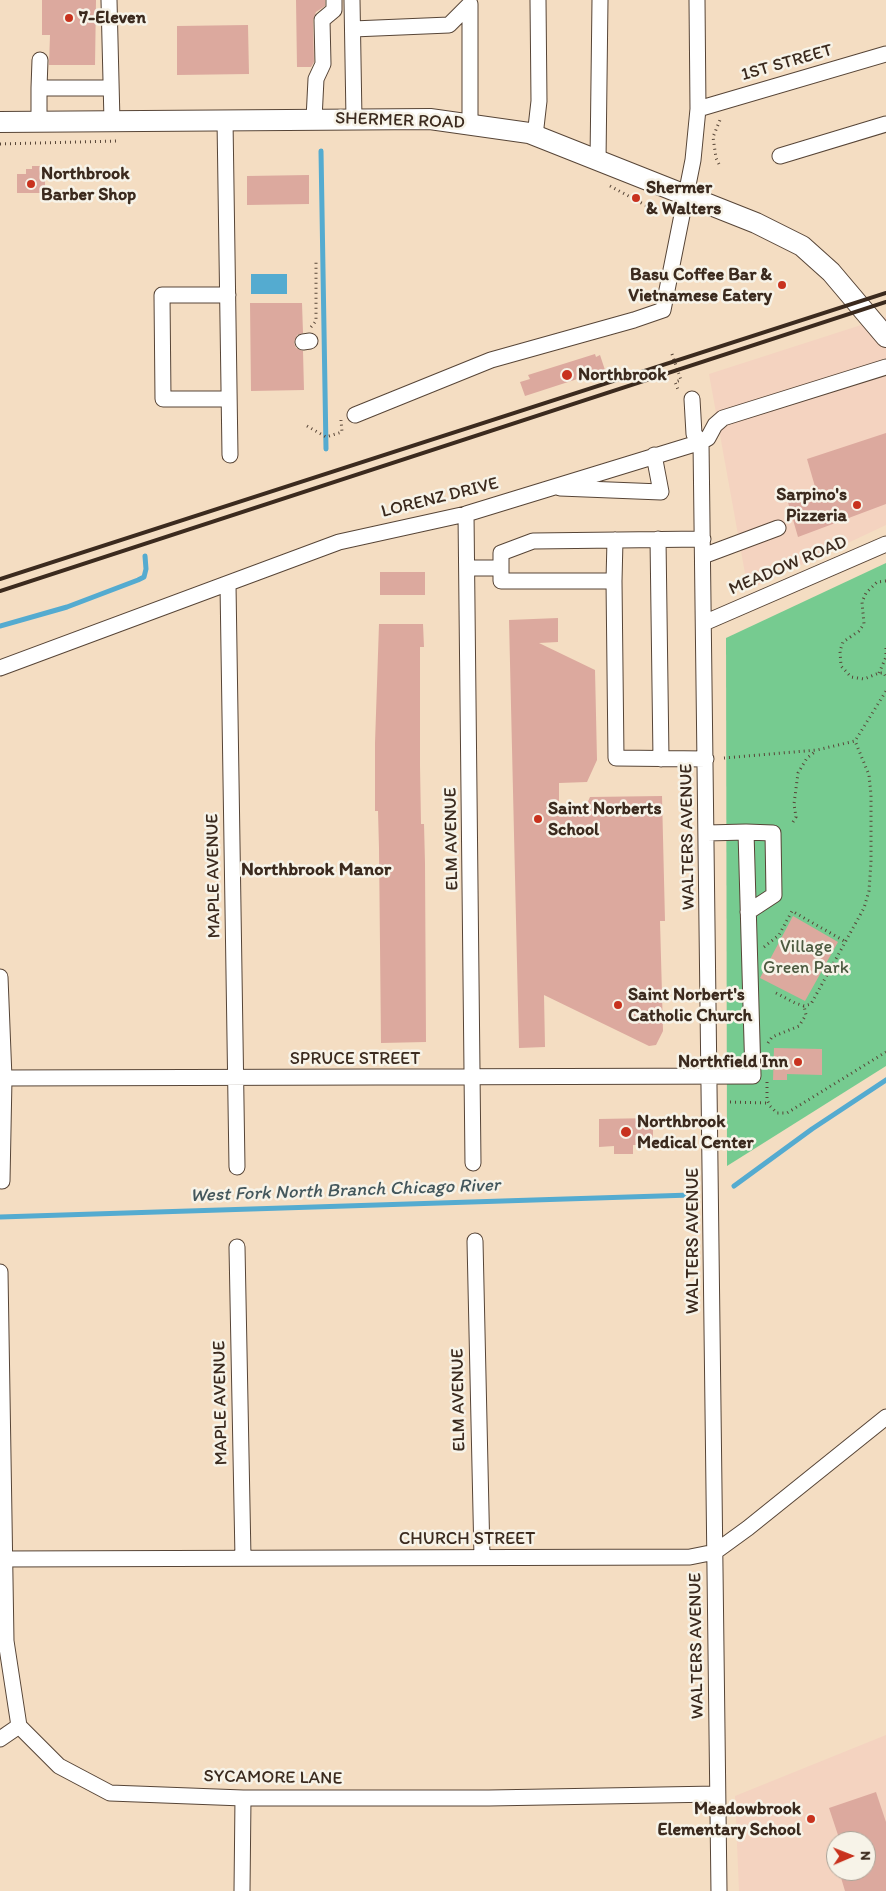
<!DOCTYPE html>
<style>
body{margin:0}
#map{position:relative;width:886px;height:1891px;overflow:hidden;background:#f4ddc2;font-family:Itim,sans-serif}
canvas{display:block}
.north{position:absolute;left:826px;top:1831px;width:50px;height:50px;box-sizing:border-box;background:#f7f3e8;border:1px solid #aca397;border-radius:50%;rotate:89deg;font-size:14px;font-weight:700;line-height:20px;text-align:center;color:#3b2a1e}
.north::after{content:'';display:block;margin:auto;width:18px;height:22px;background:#c8321e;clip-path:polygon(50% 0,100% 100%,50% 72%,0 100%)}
</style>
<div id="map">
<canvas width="886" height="1891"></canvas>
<div class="north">N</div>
</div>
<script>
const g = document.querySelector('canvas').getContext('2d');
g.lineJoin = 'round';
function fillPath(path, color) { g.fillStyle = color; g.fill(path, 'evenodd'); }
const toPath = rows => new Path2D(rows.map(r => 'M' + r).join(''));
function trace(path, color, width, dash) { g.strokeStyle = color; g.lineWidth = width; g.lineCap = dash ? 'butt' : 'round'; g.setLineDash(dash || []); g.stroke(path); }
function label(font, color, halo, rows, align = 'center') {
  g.font = font + ' Itim,sans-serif'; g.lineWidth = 5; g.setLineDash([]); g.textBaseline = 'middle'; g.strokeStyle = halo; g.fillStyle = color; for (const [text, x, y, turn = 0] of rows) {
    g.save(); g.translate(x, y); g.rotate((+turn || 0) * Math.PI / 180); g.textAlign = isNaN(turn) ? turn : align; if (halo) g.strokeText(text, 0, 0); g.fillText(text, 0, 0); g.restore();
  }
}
const built = toPath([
 [886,317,886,525,748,590,709,374],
 [886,1735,886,1891,739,1891,735,1796],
 [836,1841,866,1841,866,1871,836,1871]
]);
const green = toPath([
 [886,563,886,1066,727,1166,726,638]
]);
const water = toPath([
 [251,274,287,274,287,294,251,294]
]);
const stream = toPath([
 [321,151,326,449],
 [0,626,67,607,138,580,144,577,146,569,145,556],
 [734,1186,812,1129,886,1080],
 [0,1217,691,1195]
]);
const building = toPath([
 [42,0,96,0,95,65,49,65,50,35,42,35],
 [296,0,325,0,325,6,316,12,313,20,314,62,311,67,297,67],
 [248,25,249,74,177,75,177,26],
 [32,166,45,166,45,193,17,193,17,174,26,174,26,169,32,169],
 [309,175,309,204,247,205,247,176],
 [250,303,302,303,303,333,297,335,294,343,296,348,303,351,304,390,251,391],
 [595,354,596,357,600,355,605,370,525,396,520,382,530,379,528,375],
 [886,433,886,504,798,537,787,499,816,490,807,459],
 [380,572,425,572,425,595,380,595],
 [558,618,558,642,539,643,595,670,597,760,587,782,559,783,559,807,586,806,590,797,662,796,665,921,660,921,663,1031,656,1045,649,1046,544,995,545,1047,519,1048,509,620],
 [379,624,423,624,424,647,420,647,420,766,421,824,424,824,425,863,426,1042,381,1043,379,848,378,811,375,811,375,743],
 [793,916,838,942,805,1001,760,978],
 [774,1048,822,1049,822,1075,787,1074,787,1080,773,1080],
 [653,1118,653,1145,633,1145,633,1154,614,1154,614,1146,599,1147,599,1119],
 [876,1792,886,1822,886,1891,845,1891,839,1871,866,1871,866,1841,840,1841,829,1808]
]);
const path = toPath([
 [0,144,117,141],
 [719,164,716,158,713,137,720,120],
 [610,186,647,206],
 [311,327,316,321,316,262],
 [672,354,681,380,675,382,679,392],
 [307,426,326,437,342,432,341,420],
 [886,581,877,582,866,593,862,602,864,624,859,631,843,642,840,651,841,666,851,677,864,679,879,673,884,673,886,677],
 [886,648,886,654],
 [879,673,886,657],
 [724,758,817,750,855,741,886,691],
 [793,822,796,817,794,804,798,773,807,758,816,751],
 [764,947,779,935,792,911,846,942],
 [776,993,795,1003,804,1006,811,1004,864,908,869,891,871,862,871,795,869,775,855,741],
 [768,1043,772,1037,799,1026,806,1015,804,1006],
 [767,1082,767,1100,770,1106,777,1113,787,1113,886,1052],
 [730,1102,768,1103]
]);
const minor = toPath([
 [109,0,112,121],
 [352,0,354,119],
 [353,29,449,25,470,4,470,124],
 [39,88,40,60],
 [698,109,886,54],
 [314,119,316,79,323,64,322,20,334,10,334,0],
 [225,120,230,455],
 [39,122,39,88,111,88],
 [535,136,539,101,538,0],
 [780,156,886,124],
 [598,161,600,0],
 [228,295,162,295,163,399,229,399],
 [303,342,310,341],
 [692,399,694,434,701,442],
 [355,415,491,360,634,320,663,310,693,160,698,109,697,0],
 [701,442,719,1891],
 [560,488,661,492,654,455],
 [466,514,473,1163],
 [658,539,661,759],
 [703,539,533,541,501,553,501,581,614,581,616,758,706,759],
 [703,556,778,528],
 [467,568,501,568],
 [614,581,615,540],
 [228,585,237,1167],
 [704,623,886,544],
 [0,668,339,542,466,514,701,442,708,438,715,425,723,418,886,367],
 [746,832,773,833,774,895,748,912],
 [0,977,4,1078,2,1181],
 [0,1078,753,1076,746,832,707,833],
 [475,1241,482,1557],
 [237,1247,243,1558],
 [0,1272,6,1641,19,1726,59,1766,110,1793,243,1798,489,1798,717,1794],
 [0,1559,690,1557,715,1552,748,1528,886,1417],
 [0,1739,19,1726],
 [242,1891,243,1798]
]);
const major = toPath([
 [0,122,430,119,529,133,756,223,802,246,831,272,886,337]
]);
const rail = toPath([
 [0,579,886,293],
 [0,591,886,302]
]);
const markers = [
 [69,18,5,"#c8321e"],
 [31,184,5,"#c8321e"],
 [636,198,5,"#c8321e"],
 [782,285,5,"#c8321e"],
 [567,375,6,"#c8321e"],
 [857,505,5,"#c8321e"],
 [538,819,5,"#c8321e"],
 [618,1005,5,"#c8321e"],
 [798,1062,5,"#c8321e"],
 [626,1132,6,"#c8321e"],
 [811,1819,5,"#c8321e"]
];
const poiNames = [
 ["7-Eleven",79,18],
 ["Northbrook",41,174],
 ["Barber Shop",41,195],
 ["Shermer",646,188],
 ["& Walters",646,209],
 ["Basu Coffee Bar &",772,275,"right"],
 ["Vietnamese Eatery",772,296,"right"],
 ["Northbrook",578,375],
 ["Sarpino's",847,495,"right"],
 ["Pizzeria",847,516,"right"],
 ["Saint Norberts",548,809],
 ["School",548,830],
 ["Saint Norbert's",628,995],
 ["Catholic Church",628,1016],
 ["Northfield Inn",788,1062,"right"],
 ["Northbrook",637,1122],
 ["Medical Center",637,1143],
 ["Meadowbrook",801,1809,"right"],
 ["Elementary School",801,1830,"right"]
];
const streetNames = [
 ["1ST STREET",787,63,-16],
 ["SHERMER ROAD",400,121,2],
 ["LORENZ DRIVE",440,498,-14],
 ["MEADOW ROAD",788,566,-23],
 ["WALTERS AVENUE",688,837,-91],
 ["ELM AVENUE",452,839,-91],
 ["MAPLE AVENUE",214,876,-91],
 ["SPRUCE STREET",355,1059],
 ["WALTERS AVENUE",693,1241,-90],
 ["ELM AVENUE",459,1400,-91],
 ["MAPLE AVENUE",221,1403,-91],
 ["CHURCH STREET",467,1539],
 ["WALTERS AVENUE",697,1646,-91],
 ["SYCAMORE LANE",273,1778,1]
];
const parkNames = [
 ["Village",806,947],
 ["Green Park",806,968]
];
const neighbourhoodNames = [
 ["Northbrook Manor",316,870]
];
const waterNames = [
 ["West Fork North Branch Chicago River",345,1191,-2]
];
fillPath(built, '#f4d3c0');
fillPath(green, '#76cb90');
fillPath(water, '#54abd0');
trace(stream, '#54abd0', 5);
fillPath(building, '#dca99e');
trace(minor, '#574537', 17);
trace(major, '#574537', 22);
trace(path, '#574537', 3, [1, 4]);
trace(minor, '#fff', 15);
trace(major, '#fff', 20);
trace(rail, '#3b2a1e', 4);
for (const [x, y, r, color] of markers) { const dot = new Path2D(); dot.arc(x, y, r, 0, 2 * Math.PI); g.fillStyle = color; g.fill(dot); trace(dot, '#f7f3e8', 2); }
label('bold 18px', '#3b2a1e', '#f7f3e8', poiNames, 'left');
label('18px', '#3b2a1e', '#f7f3e8', streetNames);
label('18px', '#4d5a40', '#f7f3e8', parkNames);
label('bold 19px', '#3b2a1e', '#f7f3e8', neighbourhoodNames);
label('italic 19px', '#44575c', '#f7f3e8', waterNames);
</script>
